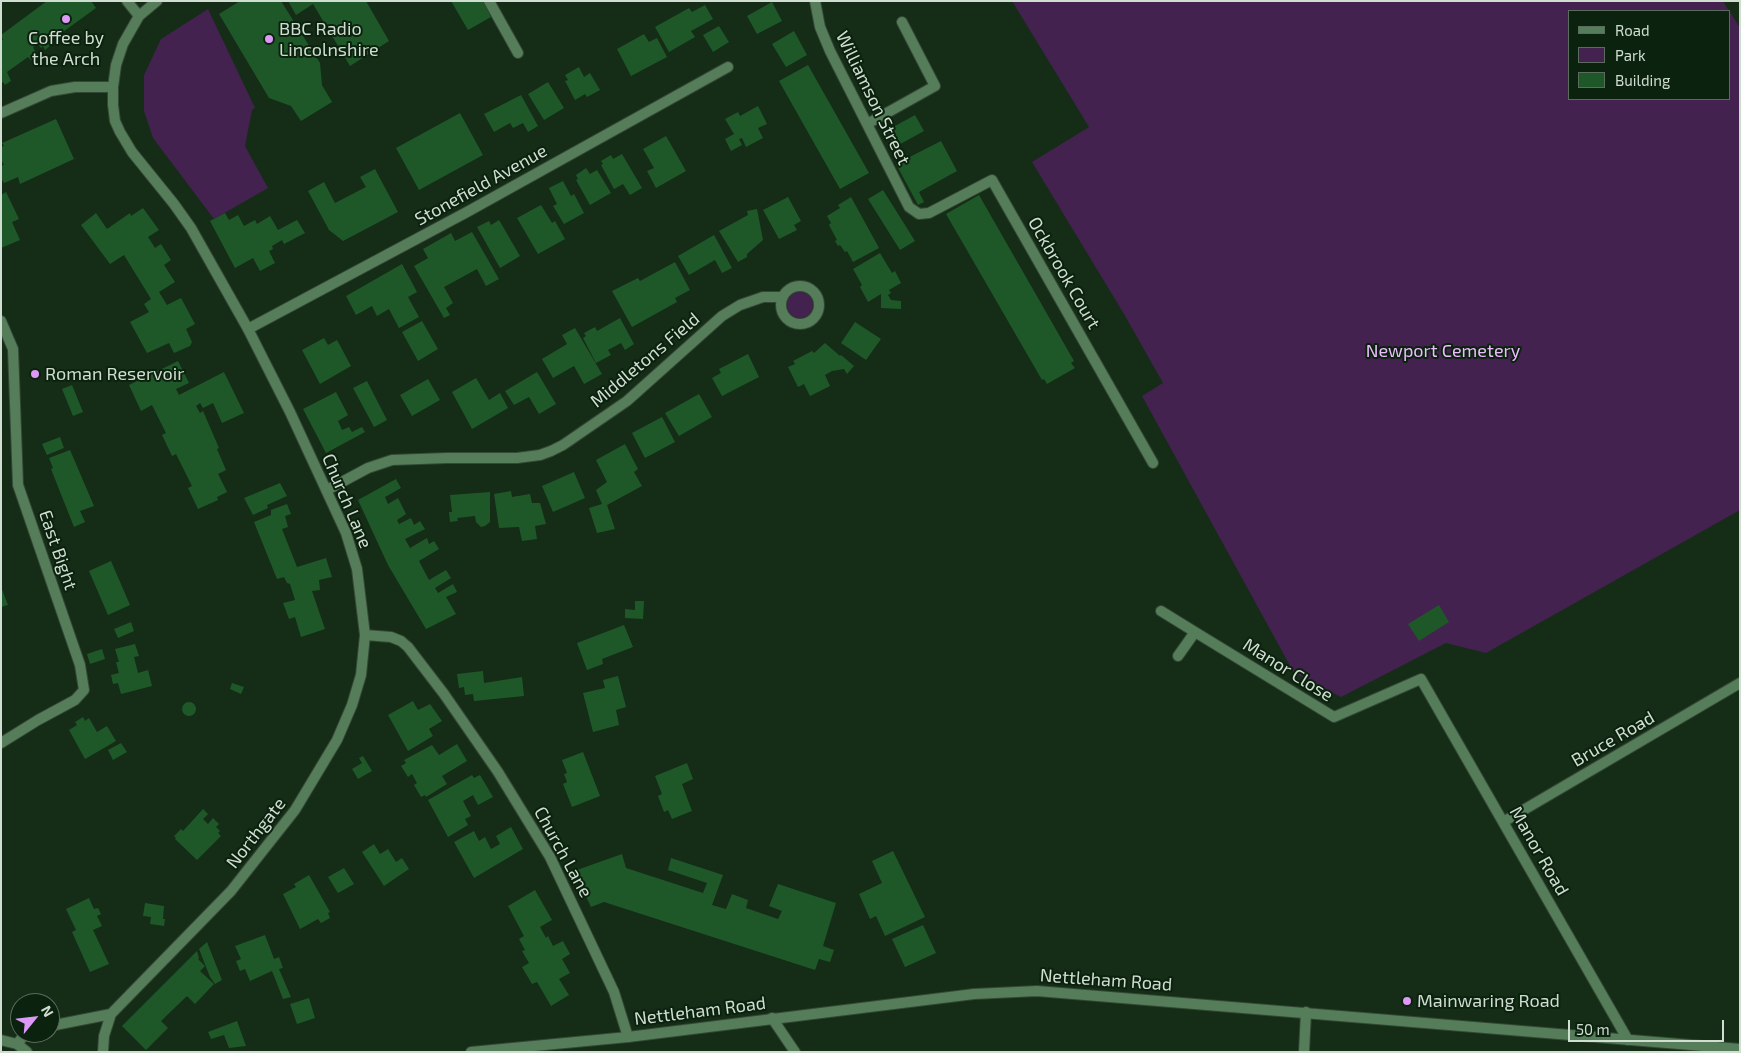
<!DOCTYPE html>
<style>
body{margin:0}
#map{position:relative;width:1741px;height:1053px;overflow:hidden;background:#152c17;font-family:"Exo 2",sans-serif}
canvas{display:block}
.frame{position:absolute;inset:0;border:2px solid #d0ded1;pointer-events:none}
.legend{position:absolute;left:1568px;top:10px;width:162px;height:90px;box-sizing:border-box;background:#0b220e;border:1px solid #5a6d5c;margin:0;padding:6px 9px;list-style:none;font-size:15px;color:#d0ded1}
.legend li{display:flex;align-items:center;gap:10px;height:25px}
.legend b{width:25px;border:1px solid #5a6d5c}
.north{position:absolute;left:10px;top:993px;width:50px;height:50px;box-sizing:border-box;background:#0b220e;border:1px solid #5a6d5c;border-radius:50%;rotate:61deg;font-size:14px;font-weight:700;line-height:20px;text-align:center;color:#d0ded1}
.north::after{content:'';display:block;margin:auto;width:18px;height:22px;background:#dc99f5;clip-path:polygon(50% 0,100% 100%,50% 72%,0 100%)}
.scale{position:absolute;left:1568px;top:1020px;width:156px;height:22px;box-sizing:border-box;border:2px solid #d0ded1;border-top:0;padding-left:6px;font-size:15px;line-height:18px;white-space:nowrap;color:#d0ded1;-webkit-text-stroke:4px #0b220e;paint-order:stroke}
</style>
<div id="map">
<canvas width="1741" height="1053"></canvas>
<div class="frame"></div>
<ul class="legend">
<li><b style="height:6px;background:#567d59"></b>Road</li>
<li><b style="height:14px;background:#43224f"></b>Park</li>
<li><b style="height:14px;background:#1f5828"></b>Building</li>
</ul>
<div class="north">N</div>
<div class="scale">50 m</div>
</div>
<script>
const g = document.querySelector('canvas').getContext('2d');
g.lineJoin = 'round';
function fillPath(path, color) { g.fillStyle = color; g.fill(path, 'evenodd'); }
const toPath = rows => new Path2D(rows.map(r => 'M' + r).join(''));
function trace(path, color, width, dash) { g.strokeStyle = color; g.lineWidth = width; g.lineCap = dash ? 'butt' : 'round'; g.setLineDash(dash || []); g.stroke(path); }
function label(font, color, halo, rows, align = 'center') {
  g.font = font + ' "Exo 2",sans-serif'; g.lineWidth = 4; g.setLineDash([]); g.textBaseline = 'middle'; g.strokeStyle = halo; g.fillStyle = color; for (const [text, x, y, turn = 0] of rows) {
    g.save(); g.translate(x, y); g.rotate((+turn || 0) * Math.PI / 180); g.textAlign = isNaN(turn) ? turn : align; if (halo) g.strokeText(text, 0, 0); g.fillText(text, 0, 0); g.restore();
  }
}
const green = toPath([
 [1012,1,1723,1,1729,11,1570,11,1570,99,1730,99,1730,12,1740,28,1740,510,1486,653,1446,643,1341,697,1294,673,1142,396,1163,383,1124,314,1032,162,1089,127],
 [208,9,255,108,252,110,245,146,268,188,214,219,153,138,144,111,144,75,161,39],
 '787 305a13 13 0 1 1 26 0a13 13 0 1 1-26 0Z'
]);
const building = toPath([
 [47,1,91,1,96,8,49,42,51,45,45,50,43,46,41,48,38,44,33,47,37,56,31,60,28,57,7,72,11,81,5,85,3,82,1,83,1,41,3,40,1,35],
 [240,1,281,1,320,63,322,85,332,102,301,121,291,106,269,98,219,14],
 [288,1,366,1,389,41,350,66,313,4,296,15],
 [451,1,483,1,491,17,468,30],
 [772,2,782,21,757,34,747,16],
 [705,5,713,19,691,31,695,37,669,52,655,27,689,8,692,12],
 [719,26,729,42,713,52,703,35],
 [794,31,807,55,786,67,772,44],
 [644,34,649,42,657,38,667,57,631,76,617,49],
 [808,65,869,173,840,189,779,81],
 [579,67,584,77,590,73,600,90,587,97,585,94,575,100,565,81,568,80,565,75],
 [548,82,564,108,544,120,528,94],
 [521,95,538,126,528,132,523,123,513,128,510,123,494,132,484,114],
 [758,106,767,124,758,128,763,138,746,147,742,138,739,139,742,145,731,151,725,139,734,134,725,119,738,112,740,116],
 [460,113,483,155,419,190,396,148],
 [915,115,924,131,895,147,886,131],
 [56,119,74,159,20,184,18,177,4,183,1,178,1,166,4,165,1,159,1,147,4,146,2,143],
 [666,136,686,171,656,188,647,171,654,168,643,149],
 [941,141,957,171,919,192,924,202,918,205,896,164],
 [622,154,642,188,630,195,623,184,614,189,601,165,603,164,601,161,611,155,613,159],
 [586,168,590,174,597,170,611,193,590,205,576,180,578,179,576,175],
 [375,169,398,212,343,241,329,230,308,191,324,182,335,203,366,187,360,177],
 [563,181,571,196,574,194,584,213,564,224,553,206,557,204,549,188],
 [883,190,915,241,900,250,868,199],
 [6,192,19,219,12,222,20,240,1,248,1,195],
 [979,195,1074,361,1071,363,1075,368,1047,384,1044,379,1042,380,946,214],
 [788,197,801,221,794,225,797,230,779,239,763,210],
 [851,197,879,248,853,262,847,251,845,252,840,245,838,246,835,241,837,240,829,225,831,223,827,216,840,208,838,205],
 [541,205,552,223,555,221,565,239,538,254,517,218],
 [143,208,159,230,148,237,155,248,161,244,171,260,164,265,175,282,159,292,167,305,181,298,195,324,186,329,192,342,190,346,174,353,169,343,147,353,130,322,149,312,144,304,151,299,124,255,110,264,81,225,96,213,107,229,130,213,131,216],
 [757,209,763,240,747,254,747,257,738,262,719,231,748,215,747,211],
 [225,213,229,220,238,215,244,226,255,220,257,224,270,216,278,230,297,220,305,233,284,244,282,240,272,246,273,249,269,251,275,263,260,271,253,258,235,268,210,221],
 [499,220,520,256,500,268,477,227,489,221,491,225],
 [472,232,499,279,486,286,477,269,444,287,453,303,446,308,450,315,444,318,414,266,428,258,423,249,451,233,455,241],
 [714,235,732,268,722,273,715,260,689,275,678,256],
 [880,253,892,273,895,271,901,283,889,290,891,293,888,295,891,300,901,301,901,309,881,308,881,294,868,302,860,287,862,285,853,269],
 [675,262,690,290,675,298,677,302,632,327,612,291,638,278,640,281],
 [402,264,417,292,408,297,419,317,399,328,389,309,377,316,372,306,356,315,346,296],
 [620,318,634,344,625,350,621,343,608,350,611,355,596,363,583,338,586,336,584,333,595,327,597,331],
 [422,321,438,349,418,361,402,332],
 [855,322,881,339,866,360,841,343],
 [575,328,602,374,584,384,574,366,553,378,542,359,567,344,562,335],
 [324,338,328,345,337,340,351,366,320,384,302,350],
 [825,343,840,356,841,355,854,366,847,374,844,369,832,371,825,375,830,386,810,396,804,384,798,387,788,367,795,364,793,361,812,351,814,353],
 [748,354,759,377,722,396,712,378,721,373,719,369],
 [178,361,189,383,176,389,179,395,224,372,244,413,222,423,213,403,203,408,200,403,196,406,200,413,203,411,219,448,217,449,226,470,218,474,227,492,217,497,218,500,198,509,188,488,192,486,176,454,172,456,162,435,166,433,152,405,141,411,129,385],
 [537,372,556,404,539,414,529,397,514,405,505,391],
 [476,378,489,400,500,393,508,408,472,429,452,392],
 [428,379,440,400,412,416,400,395],
 [367,381,387,420,374,427,353,388],
 [72,385,83,412,73,416,62,389],
 [336,392,348,415,338,421,342,430,349,427,352,432,362,427,365,432,326,453,303,409],
 [699,394,712,417,679,436,665,413],
 [662,417,675,442,645,458,632,433],
 [60,437,64,448,47,455,42,444],
 [625,444,638,469,634,472,642,486,607,505,615,529,597,533,589,508,602,504,596,490,607,482,596,460],
 [70,450,94,506,80,511,85,522,74,527,51,469,53,468,49,458],
 [574,472,585,498,553,512,542,486],
 [396,479,401,488,385,497,388,504,398,498,406,514,397,520,399,524,411,518,414,525,420,521,425,529,405,539,410,548,427,538,429,544,434,541,439,549,419,561,429,580,446,570,451,578,435,588,438,593,453,584,457,592,446,597,456,614,426,629,388,565,358,500],
 [280,483,287,496,267,505,268,508,253,515,244,498],
 [511,491,512,497,530,494,532,503,540,503,546,524,535,526,537,539,522,541,519,527,499,528,494,494],
 [490,492,490,522,485,526,481,527,476,522,475,516,457,518,458,521,450,522,449,512,452,512,450,495],
 [287,504,291,514,285,516,288,527,282,529,297,567,326,558,332,577,319,580,320,590,312,591,325,629,301,637,295,617,289,619,283,603,295,600,290,584,287,583,284,577,277,579,254,522,271,515,271,510],
 [111,561,130,605,108,615,89,571],
 [1,587,8,605,1,607],
 [635,601,644,601,643,619,625,618,625,609,635,610],
 [1439,605,1449,622,1419,641,1408,624],
 [131,622,134,631,118,638,114,629],
 [624,625,633,647,602,659,603,664,587,670,577,643],
 [135,644,139,656,134,657,138,673,148,670,152,686,121,694,118,683,113,684,111,675,119,673,116,662,119,662,115,649],
 [102,649,105,659,90,664,87,654],
 [483,671,484,683,522,677,524,696,474,701,473,694,465,695,464,687,459,688,457,674],
 [618,676,626,707,616,710,619,725,593,732,583,693,605,688,603,680],
 [232,683,244,687,241,694,230,689],
 [413,701,418,710,430,704,442,721,429,729,433,736,408,751,388,715],
 '182 709a7 7 0 1 1 14 0a7 7 0 1 1-14 0Z',
 [83,717,85,721,89,718,97,732,107,726,116,741,85,759,69,730,77,725,75,722],
 [121,743,127,752,113,760,108,750],
 [457,744,467,761,442,776,447,784,426,797,425,795,421,797,414,785,417,783,412,774,408,777,401,766,406,763,404,760,432,745,439,755],
 [583,752,600,796,572,807,563,784,567,782,564,774,567,773,562,760],
 [363,756,372,771,358,779,352,769,362,763,359,758],
 [687,763,693,779,682,784,692,811,672,819,668,810,664,812,658,796,662,794,655,776],
 [472,775,474,778,480,775,493,797,478,805,473,795,463,801,471,816,465,819,468,825,448,837,428,800],
 [203,809,208,814,203,819,208,824,213,818,219,824,216,827,220,831,218,833,221,836,197,860,175,839,176,838,174,836,181,829,183,831],
 [511,827,523,849,474,878,454,842,474,831,479,841,485,837,491,849,500,844,496,836],
 [374,844,380,854,388,849,396,862,402,858,409,869,384,886,362,852],
 [893,851,925,917,885,936,876,916,870,919,859,894,882,883,872,861],
 [622,854,626,868,703,893,707,883,668,870,671,858,723,875,712,905,726,909,732,894,748,900,746,908,778,919,782,911,769,906,778,884,836,903,823,946,834,950,830,962,819,959,815,970,604,902,591,907,574,871],
 [344,868,354,884,338,893,328,877],
 [309,875,330,912,328,913,330,918,321,923,318,919,300,929,283,894,296,887,294,884],
 [535,890,552,920,540,927,546,938,548,936,553,946,563,941,570,954,562,959,570,973,559,979,569,995,551,1006,537,982,532,984,522,967,529,963,522,951,525,950,519,939,524,936,508,906],
 [89,898,94,909,98,908,101,914,97,916,102,926,93,930,109,964,90,972,72,932,76,930,66,909],
 [145,903,164,906,163,919,165,919,164,926,150,924,151,917,143,916],
 [923,925,936,953,905,967,892,939],
 [265,935,274,959,279,957,283,968,279,969,291,997,283,999,272,971,250,981,245,969,240,971,236,961,241,959,235,946],
 [207,942,222,980,215,984,210,977,199,949],
 [197,951,199,958,198,959,205,966,200,971,214,984,195,1004,187,996,161,1021,168,1028,146,1050,122,1026],
 [309,998,315,1018,297,1024,290,1004],
 [237,1021,246,1046,229,1048,224,1035,211,1039,208,1032]
]);
const minor = toPath([
 [127,1,139,16],
 [489,1,518,53],
 [815,1,820,27,830,51,909,207,919,214,929,213,992,180,1153,463],
 [1,113,51,91,75,87,113,87],
 [867,124,935,86,902,22],
 '781 305a19 19 0 1 1 38 0a19 19 0 1 1-38 0Z',
 [1,321,13,349,18,485,80,665,84,690,75,700,38,720,1,743],
 [248,329,467,212,728,67],
 [327,490,368,468,392,460,447,458,517,458,540,455,551,451,563,445,627,401,722,316,740,305,763,297,783,297],
 [1161,611,1195,632],
 [365,635,391,637,401,641,408,647,444,694,498,772,550,857,614,992,628,1037],
 [1178,656,1195,632,1334,717,1421,679,1628,1040],
 [1503,822,1740,683],
 [772,1018,795,1052],
 [1304,1052,1306,1012]
]);
const tertiary = toPath([
 [50,1026,111,1014],
 [1,1040,17,1044,27,1052],
 [17,1044,26,1033],
 [103,1052,104,1036,111,1014,231,891,295,810,337,740,352,705,361,675,365,635,357,569,346,533,290,412,248,329,191,228,174,204,132,152,120,132,115,121,113,105,113,87,116,65,123,44,139,16,157,1],
 [471,1052,628,1037,974,994,1037,991,1740,1049]
]);
const markers = [
 [66,19,5,"#dc99f5"],
 [269,39,5,"#dc99f5"],
 [35,374,5,"#dc99f5"],
 [1407,1001,5,"#dc99f5"]
];
const poiNames = [
 ["BBC Radio",279,29],
 ["Lincolnshire",279,50],
 ["Coffee by",66,38,"center"],
 ["the Arch",66,59,"center"],
 ["Roman Reservoir",45,374],
 ["Mainwaring Road",1417,1001]
];
const streetNames = [
 ["Williamson Street",873,98,64],
 ["Stonefield Avenue",481,185,-29],
 ["Ockbrook Court",1064,273,60],
 ["Middletons Field",645,360,-40],
 ["Church Lane",347,501,67],
 ["East Bight",58,550,71],
 ["Manor Close",1288,670,32],
 ["Bruce Road",1613,739,-30],
 ["Northgate",256,833,-52],
 ["Manor Road",1539,851,60],
 ["Church Lane",563,852,61],
 ["Nettleham Road",1106,980,4],
 ["Nettleham Road",700,1011,-7]
];
const parkNames = [
 ["Newport Cemetery",1443,351]
];
fillPath(green, '#43224f');
fillPath(building, '#1f5828');
trace(minor, '#334835', 12);
trace(tertiary, '#334835', 12);
trace(minor, '#567d59', 10);
trace(tertiary, '#567d59', 10);
for (const [x, y, r, color] of markers) { const dot = new Path2D(); dot.arc(x, y, r, 0, 2 * Math.PI); g.fillStyle = color; g.fill(dot); trace(dot, '#0b220e', 2); }
label('18px', '#d0ded1', '#0b220e', poiNames, 'left');
label('18px', '#d0ded1', '#0b220e', streetNames);
label('18px', '#ecbdfe', '#0b220e', parkNames);
</script>
